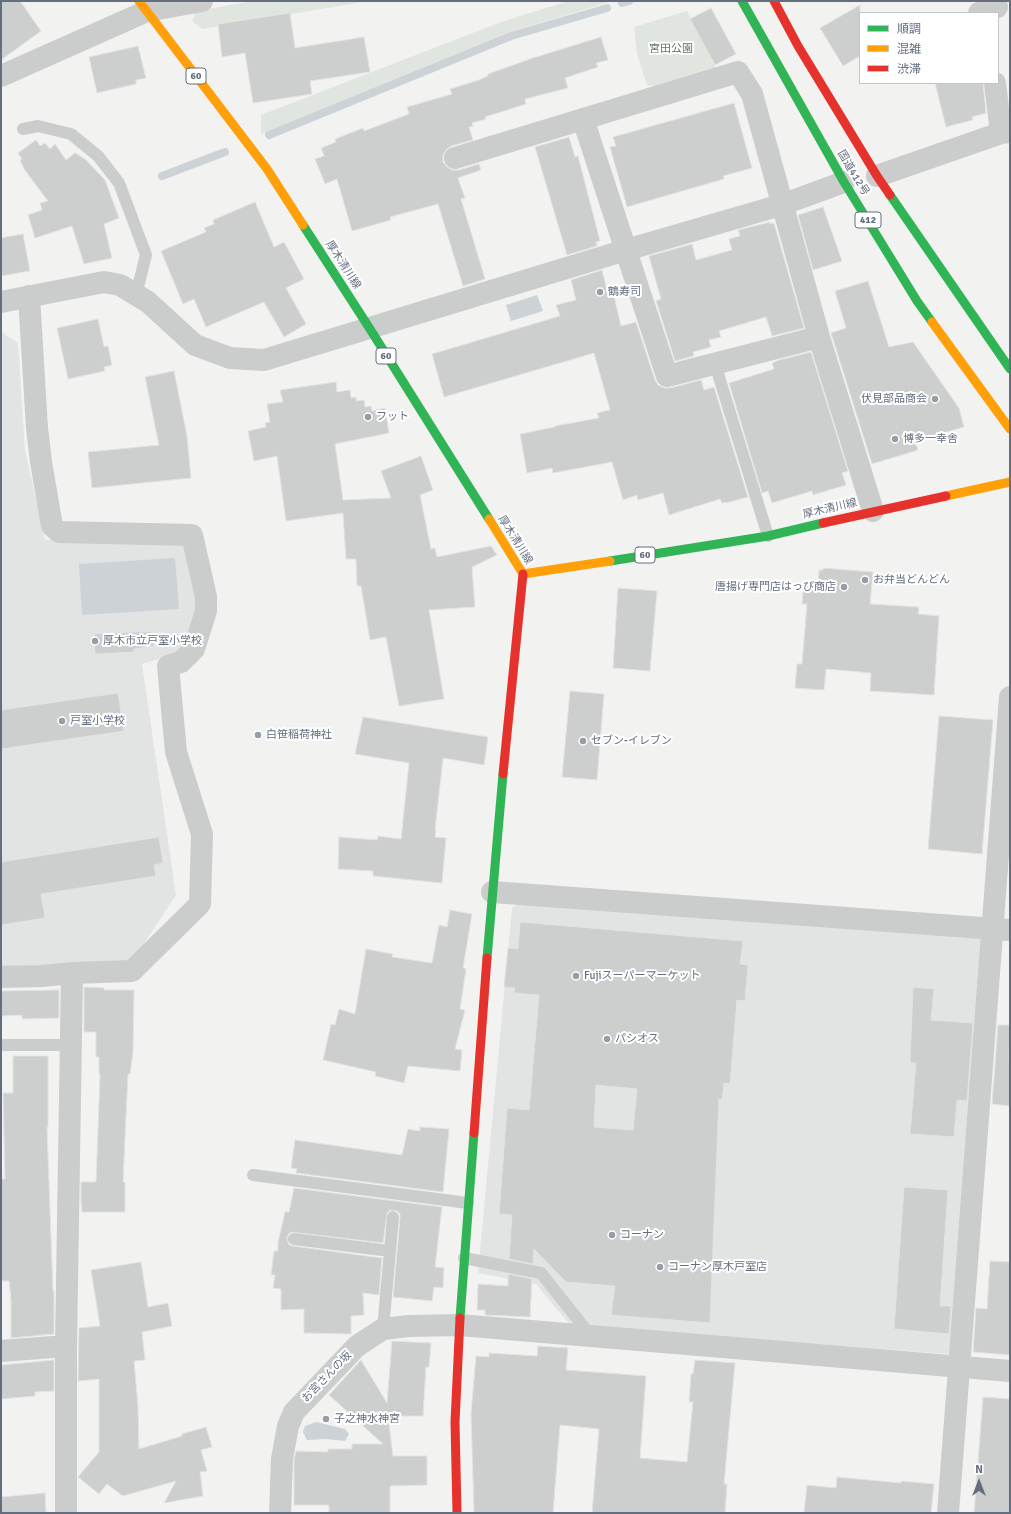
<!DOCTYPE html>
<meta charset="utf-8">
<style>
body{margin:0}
#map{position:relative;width:1011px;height:1514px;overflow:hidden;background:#f2f3f1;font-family:Signika,"Noto Sans JP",sans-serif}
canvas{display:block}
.frame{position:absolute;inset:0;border:2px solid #646e7f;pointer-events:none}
.legend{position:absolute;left:859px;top:12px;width:140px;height:72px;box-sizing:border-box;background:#fff;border:1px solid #c1c5cc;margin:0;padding:5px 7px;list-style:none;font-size:12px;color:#646e7f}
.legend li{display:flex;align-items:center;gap:8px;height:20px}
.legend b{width:20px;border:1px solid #c1c5cc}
.north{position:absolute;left:959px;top:1462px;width:40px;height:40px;-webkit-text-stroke:3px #fff;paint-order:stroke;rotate:0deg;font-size:11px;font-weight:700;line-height:16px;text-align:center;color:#646e7f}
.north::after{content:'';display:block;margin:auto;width:14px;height:18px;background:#646e7f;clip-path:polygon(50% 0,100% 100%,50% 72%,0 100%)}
</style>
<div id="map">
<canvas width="1011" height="1514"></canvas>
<div class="frame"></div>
<ul class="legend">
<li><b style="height:5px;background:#30b455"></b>順調</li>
<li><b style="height:5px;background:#ff9f0a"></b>混雑</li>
<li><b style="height:5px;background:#e5322d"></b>渋滞</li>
</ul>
<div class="north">N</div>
</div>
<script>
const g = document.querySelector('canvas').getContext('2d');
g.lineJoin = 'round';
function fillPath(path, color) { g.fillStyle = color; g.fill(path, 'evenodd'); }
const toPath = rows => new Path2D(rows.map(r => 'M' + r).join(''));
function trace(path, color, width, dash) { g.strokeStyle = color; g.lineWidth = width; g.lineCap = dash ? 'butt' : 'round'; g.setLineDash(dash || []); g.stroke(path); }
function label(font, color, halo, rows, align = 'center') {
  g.font = font + ' Signika,"Noto Sans JP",sans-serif'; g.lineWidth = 4; g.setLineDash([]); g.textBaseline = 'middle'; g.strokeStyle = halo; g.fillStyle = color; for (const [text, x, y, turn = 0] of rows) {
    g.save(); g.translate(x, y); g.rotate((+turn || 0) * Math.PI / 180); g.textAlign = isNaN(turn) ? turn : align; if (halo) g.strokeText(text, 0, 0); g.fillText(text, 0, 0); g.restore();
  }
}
const built = toPath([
 [1,333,3,333,18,343,25,450,45,540,179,535,192,546,201,599,183,652,142,664,176,895,132,962,1,968],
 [523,902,982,938,953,1347,948,1354,570,1325,536,1284,478,1273,512,908]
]);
const green = toPath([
 [253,1,369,1,202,29,192,21,196,11],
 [568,1,609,1,609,2,507,33,261,134,261,115,501,22],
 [687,11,716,68,656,86,647,85,637,54,634,27]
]);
const water = toPath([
 [537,295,543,311,511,321,506,305],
 [175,558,179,609,82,615,79,564],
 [316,1422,345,1429,349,1434,345,1441,326,1439,307,1440,303,1432,305,1426]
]);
const stream = toPath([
 [622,3,629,1],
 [269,135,511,36,607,8],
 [162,176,225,152]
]);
const building = toPath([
 [1,1,20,1,41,31,1,60,1,1],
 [860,5,860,56,843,66,820,28,860,5],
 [711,8,736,54,715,65,690,19,711,8],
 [290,13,295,48,364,37,370,72,310,81,312,94,253,103,245,53,222,57,218,24,290,13],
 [601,37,608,60,596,63,598,67,565,78,568,88,525,99,526,104,485,117,486,119,472,123,473,126,469,127,473,140,451,146,446,150,443,155,443,162,447,167,452,170,459,170,479,164,481,170,458,178,465,198,461,199,485,279,463,286,438,204,390,217,391,220,352,231,337,179,325,184,315,159,324,156,321,148,336,142,335,139,363,128,364,131,409,114,407,107,452,94,450,89,479,80,488,76,488,74,533,58,601,37],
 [138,46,146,78,136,80,136,84,97,93,89,57,138,46],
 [935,83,983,83,986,113,972,117,973,120,946,127,935,83],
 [734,103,752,168,723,176,724,179,627,207,610,147,616,146,613,137,734,103],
 [569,137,575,157,578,156,600,241,596,242,597,246,567,255,535,147,569,137],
 [36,140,40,146,45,143,50,149,55,144,66,160,75,153,85,159,105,180,119,218,104,224,112,258,84,264,72,226,35,238,28,215,42,210,40,203,48,201,24,169,20,160,22,159,18,153,36,140],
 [255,202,274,247,284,242,304,279,286,288,306,324,284,337,264,302,206,327,194,299,183,304,161,251,206,232,204,228,214,224,213,220,255,202],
 [823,207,842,261,813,270,798,215,823,207],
 [770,222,770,224,774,223,804,328,772,336,766,317,719,331,721,337,709,340,711,347,693,352,694,356,675,361,656,301,661,299,649,256,692,244,696,260,732,250,729,239,740,236,738,230,770,222],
 [23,234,30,271,1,276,1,238,23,234],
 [602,270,608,294,613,292,621,326,636,322,655,380,658,385,664,388,670,388,701,380,704,390,714,387,748,497,726,503,726,502,722,503,720,499,669,515,663,493,638,500,637,495,623,500,612,462,553,473,552,468,527,473,520,434,555,427,555,426,599,418,597,413,610,410,594,353,444,397,432,354,560,316,556,305,576,300,571,280,602,270],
 [868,281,889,347,913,342,959,408,964,427,915,441,918,450,872,464,831,333,846,328,835,291,868,281],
 [98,319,104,347,108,346,112,365,104,367,105,371,68,379,57,328,98,319],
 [811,352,848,471,842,473,846,485,813,495,812,491,772,503,768,491,762,493,729,383,774,369,772,363,779,360,811,352],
 [174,371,187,436,191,478,92,488,88,452,159,445,145,377,174,371],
 [336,382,337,392,350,390,351,398,356,397,356,401,364,400,365,407,371,406,372,411,385,408,389,433,335,444,343,500,391,498,381,471,421,456,433,490,420,495,431,549,435,548,437,557,491,546,497,555,472,567,475,607,429,610,444,699,399,706,386,637,370,640,361,586,357,586,356,559,346,559,343,513,286,521,277,456,254,461,248,431,266,427,265,423,270,422,267,404,283,402,280,390,336,382],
 [823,568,873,572,870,604,919,607,918,614,939,616,934,695,870,691,871,673,826,669,824,690,795,688,797,664,802,664,807,604,802,604,804,583,818,585,819,570,823,570,823,568],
 [618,588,657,591,650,671,613,668,618,588],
 [134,632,152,632,154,646,134,649,134,652,95,654,94,634,134,632],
 [570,691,604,694,597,780,562,777,570,691],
 [118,693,124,731,1,749,1,710,118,693],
 [939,716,993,720,982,854,928,849,939,716],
 [363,717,488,737,484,765,443,758,435,830,436,830,435,837,446,838,442,883,373,876,373,871,338,869,339,837,377,840,378,836,401,839,409,763,355,754,363,717],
 [159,837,163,863,154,865,156,876,41,894,45,918,1,925,1,862,159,837],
 [450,910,472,914,463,968,466,969,460,1009,465,1010,455,1049,462,1050,460,1071,408,1066,404,1083,375,1076,376,1072,323,1060,331,1024,335,1025,339,1009,355,1014,366,949,393,954,392,957,432,963,439,925,447,927,450,910],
 [520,922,743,941,740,964,748,965,745,1001,737,1000,730,1084,724,1083,722,1100,719,1099,710,1323,611,1315,615,1286,566,1282,534,1249,533,1264,509,1259,512,1215,499,1214,507,1108,529,1110,539,995,514,993,515,988,504,987,508,948,518,949,520,922],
 [596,1085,637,1089,633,1130,594,1127,596,1085],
 [84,987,104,988,104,990,134,990,133,1052,130,1074,128,1074,123,1182,125,1182,125,1212,82,1212,81,1202,81,1182,96,1182,100,1074,99,1074,99,1057,96,1057,96,1032,84,1032,84,987],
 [913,987,934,989,931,1020,973,1023,967,1101,957,1100,954,1137,910,1134,916,1063,910,1063,913,987],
 [59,990,59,1018,22,1019,22,1015,1,1016,1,991,59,990],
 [998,1025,1010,1025,1009,1061,1010,1061,1010,1106,992,1104,998,1025],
 [13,1056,48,1056,48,1127,47,1127,53,1291,54,1291,54,1334,11,1338,11,1300,9,1281,1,1281,1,1179,5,1179,3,1093,13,1093,13,1056],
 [420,1127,449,1129,443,1192,296,1173,297,1169,291,1168,295,1140,402,1155,408,1129,420,1131,420,1127],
 [904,1187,948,1190,940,1306,951,1306,949,1334,894,1329,904,1187],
 [294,1188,442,1207,435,1267,444,1268,443,1288,434,1287,432,1301,393,1297,400,1218,400,1214,397,1211,390,1210,387,1213,383,1243,291,1232,288,1235,287,1238,289,1245,293,1246,382,1258,379,1295,363,1293,364,1315,351,1316,351,1334,304,1333,304,1309,281,1310,281,1289,273,1288,275,1275,271,1275,274,1251,278,1251,278,1242,285,1212,289,1212,294,1188],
 [990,1261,1010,1262,1010,1355,973,1352,976,1308,987,1309,990,1261],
 [141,1262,148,1307,168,1303,172,1326,142,1332,145,1360,134,1361,138,1406,139,1449,182,1436,182,1434,206,1427,212,1447,201,1450,207,1471,200,1472,203,1496,164,1503,176,1481,123,1496,107,1484,99,1494,78,1477,99,1452,99,1379,78,1381,79,1328,100,1326,91,1270,141,1262],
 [508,1274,532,1279,530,1317,485,1315,485,1310,477,1310,478,1284,508,1286,508,1274],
 [392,1341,431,1343,429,1367,426,1367,423,1416,388,1416,393,1456,427,1456,427,1485,390,1486,390,1513,329,1513,329,1505,294,1505,294,1460,296,1451,328,1452,328,1449,352,1449,352,1444,383,1444,329,1395,361,1360,387,1403,392,1341],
 [538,1346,568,1348,566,1370,646,1376,640,1458,687,1462,693,1402,689,1402,691,1374,693,1374,695,1360,735,1363,724,1484,727,1484,725,1513,592,1513,599,1429,560,1425,553,1513,474,1513,471,1413,476,1356,489,1357,489,1353,537,1356,538,1346],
 [54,1360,54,1391,35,1392,35,1396,1,1399,1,1365,54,1360],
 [983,1397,1010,1399,1010,1513,974,1513,983,1397],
 [837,1477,901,1483,901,1481,934,1484,931,1513,804,1513,807,1485,836,1488,837,1477],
 [45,1493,46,1513,1,1513,1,1497,45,1493]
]);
const lane = toPath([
 [23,129,38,126,71,134,98,156,119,183,146,255,136,295],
 [715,364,768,536],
 [1,1045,70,1045],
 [253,1175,468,1203],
 [294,1239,390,1251],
 [464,1258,541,1273,591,1336],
 [383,1329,393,1217]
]);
const street = toPath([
 [979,13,997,7],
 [1,76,147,11,202,1],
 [995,83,1001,133],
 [583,119,667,376,819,337],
 [455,158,738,72,752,94,819,337,873,511],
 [877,176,1001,133,1010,132],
 [1,302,104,282,120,285,148,302,195,345,230,358,264,360,626,250,781,205,844,182],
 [492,892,1010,930],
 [1,977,42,976,72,973,132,971,200,904,202,834,176,752,168,666,181,662,194,649,206,611,206,597,192,535,59,532,52,526,41,462,37,428,29,296],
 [1,1351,66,1346],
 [66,1513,66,1346,72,973],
 [280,1513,282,1459,288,1426,294,1412,357,1346,383,1329,409,1326,459,1325,1010,1371],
 [948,1513,1010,697]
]);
const fast = toPath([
 [742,1,844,182,917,301,932,322],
 [890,195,1010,369],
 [303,225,370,329,489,519],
 [610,561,768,536,823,523],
 [487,958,503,774],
 [460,1318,474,1133]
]);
const slow = toPath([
 [139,1,267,169,303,225],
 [932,322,1010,429],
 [946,496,1010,482],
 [489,519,523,574,610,561]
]);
const jam = toPath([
 [774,1,798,46,877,176,890,195],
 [823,523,946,496],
 [503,774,523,574],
 [474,1133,487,958],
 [457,1513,455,1422,460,1318]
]);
const markers = [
 [600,292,4,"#969da7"],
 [935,399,4,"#969da7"],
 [368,417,4,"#969da7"],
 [895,439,4,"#969da7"],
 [865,580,4,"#969da7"],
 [844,587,4,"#969da7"],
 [95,641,4,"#969da7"],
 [62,721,4,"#969da7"],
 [258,735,4,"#969da7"],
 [583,741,4,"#969da7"],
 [576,976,4,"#969da7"],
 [607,1039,4,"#969da7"],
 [612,1235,4,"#969da7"],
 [660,1267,4,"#969da7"],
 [326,1419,4,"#969da7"]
];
const shields = [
 [196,76,20],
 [868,220,26],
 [386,356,20],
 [645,555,20]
];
const shieldNames = [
 ["60",196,76],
 ["412",868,220],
 ["60",386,356],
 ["60",645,555]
];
const parkNames = [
 ["宮田公園",671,49]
];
const streetNames = [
 ["国道412号",853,173,59],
 ["厚木清川線",343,265,57],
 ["厚木清川線",830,509,-13],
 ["厚木清川線",515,540,58],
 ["お宮さんの坂",327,1377,-46]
];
const poiNames = [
 ["鶴寿司",608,292],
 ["伏見部品商会",927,399,"right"],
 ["フット",376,417],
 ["博多一幸舎",903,439],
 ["お弁当どんどん",873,580],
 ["唐揚げ専門店はっぴ商店",836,587,"right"],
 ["厚木市立戸室小学校",103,641],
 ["戸室小学校",70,721],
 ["白笹稲荷神社",266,735],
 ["セブン-イレブン",591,741],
 ["Fujiスーパーマーケット",584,976],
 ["パシオス",615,1039],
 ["コーナン",620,1235],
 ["コーナン厚木戸室店",668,1267],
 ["子之神水神宮",334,1419]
];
fillPath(built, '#e2e4e3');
fillPath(green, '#e1e5df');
fillPath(water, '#ccd2d6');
trace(stream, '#ccd2d6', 8);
fillPath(building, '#cdcece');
trace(building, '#e2e2e1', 1);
trace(lane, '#cbcccc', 12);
trace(street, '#cbcccc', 22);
trace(fast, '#30b455', 9);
trace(slow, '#ff9f0a', 9);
trace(jam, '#e5322d', 9);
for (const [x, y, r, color] of markers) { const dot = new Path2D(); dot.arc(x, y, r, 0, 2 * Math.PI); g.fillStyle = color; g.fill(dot); trace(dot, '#fff', 1.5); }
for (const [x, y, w] of shields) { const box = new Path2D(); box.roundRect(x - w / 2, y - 8, w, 16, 3); g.fillStyle = '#fff'; g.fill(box); trace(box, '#646e7f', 1); }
label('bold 10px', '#646e7f', null, shieldNames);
label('11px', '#637762', '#fff', parkNames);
label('11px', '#646e7f', '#fff', streetNames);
label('11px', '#646e7f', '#fff', poiNames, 'left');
</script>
